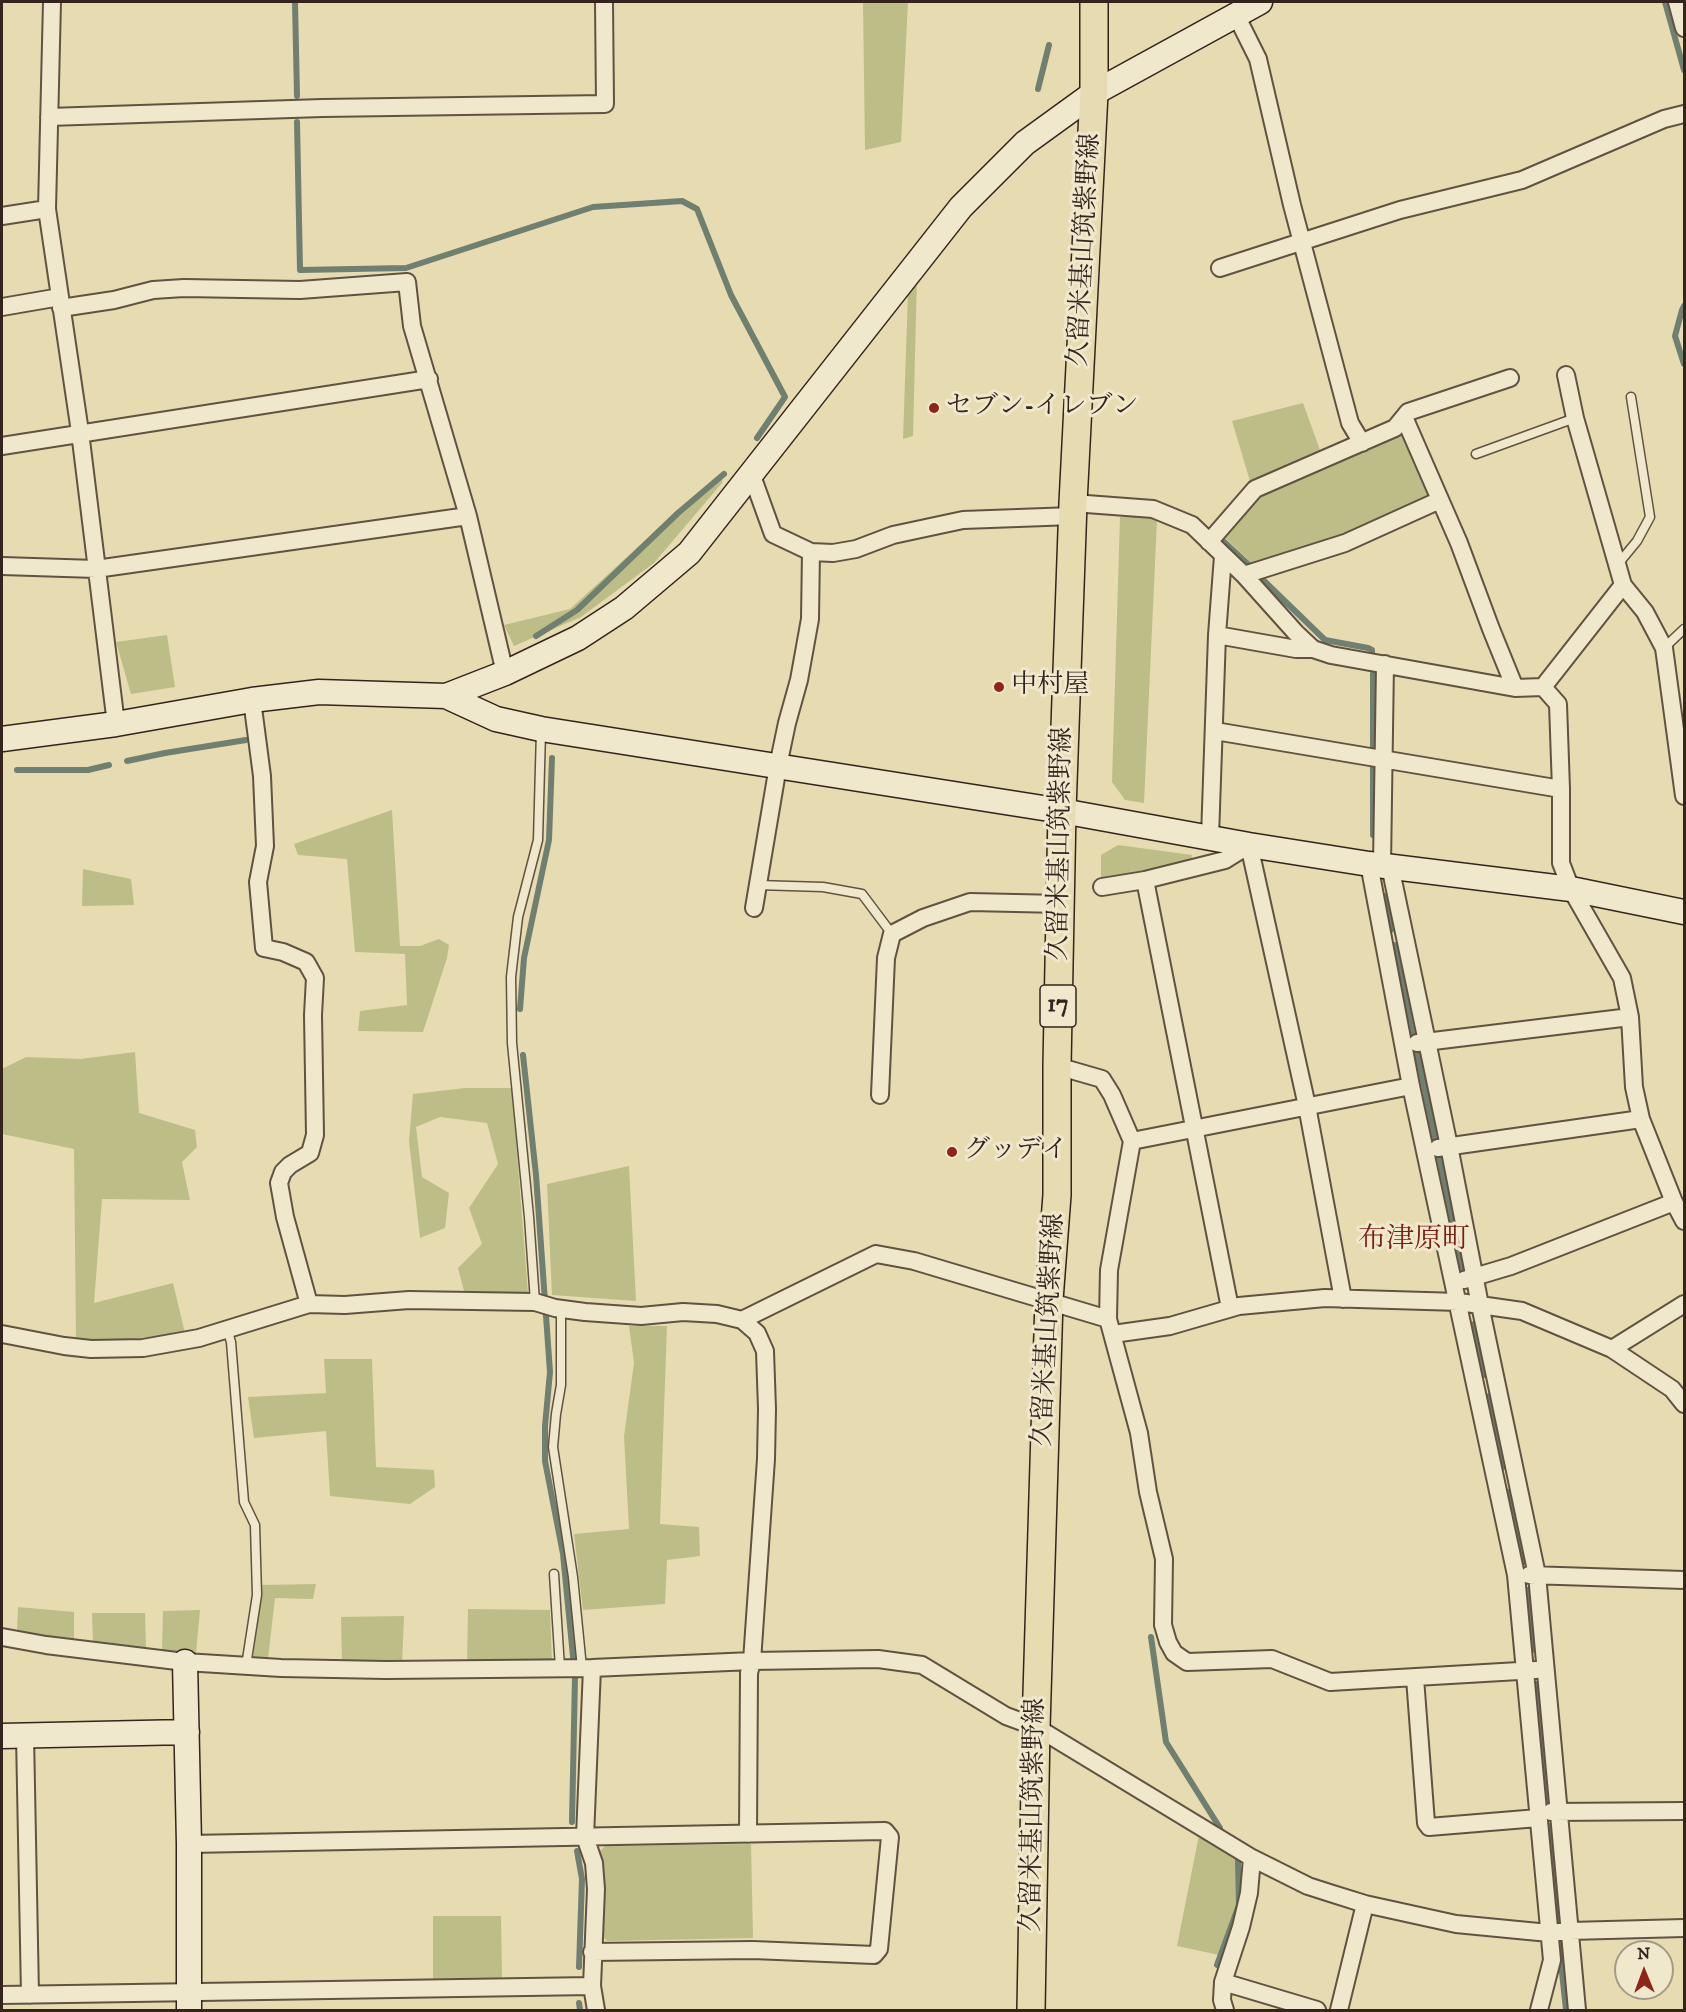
<!DOCTYPE html>
<meta charset="utf-8">
<style>
body{margin:0}
#map{position:relative;width:1686px;height:2012px;overflow:hidden;background:#e7dbb1;font-family:"IM FELL DW Pica",serif}
canvas{display:block}
.frame{position:absolute;inset:0;border:3px solid #34241d;pointer-events:none}
.north{position:absolute;left:1614px;top:1940px;width:60px;height:60px;box-sizing:border-box;background:#efe8cc;border:2px solid #a49a86;border-radius:50%;rotate:359deg;font-size:16px;font-weight:700;line-height:24px;text-align:center;color:#34241d}
.north::after{content:'';display:block;margin:auto;width:21px;height:27px;background:#8f2418;clip-path:polygon(50% 0,100% 100%,50% 72%,0 100%)}
</style>
<div id="map">
<canvas width="1686" height="2012"></canvas>
<div class="frame"></div>
<div class="north">N</div>
</div>
<script>
const g = document.querySelector('canvas').getContext('2d');
g.lineJoin = 'round';
function fillPath(path, color) { g.fillStyle = color; g.fill(path, 'evenodd'); }
const toPath = rows => new Path2D(rows.map(r => 'M' + r).join(''));
function trace(path, color, width, dash) { g.strokeStyle = color; g.lineWidth = width; g.lineCap = dash ? 'butt' : 'round'; g.setLineDash(dash || []); g.stroke(path); }
function label(font, color, halo, rows, align = 'center') {
  g.font = font + ' "IM FELL DW Pica","Noto Serif JP",serif'; g.lineWidth = 6; g.setLineDash([]); g.textBaseline = 'middle'; g.strokeStyle = halo; g.fillStyle = color; for (const [text, x, y, turn = 0] of rows) {
    g.save(); g.translate(x, y); g.rotate((+turn || 0) * Math.PI / 180); g.textAlign = isNaN(turn) ? turn : align; if (halo) g.strokeText(text, 0, 0); g.fillText(text, 0, 0); g.restore();
  }
}
const green = toPath([
 [863,2,908,2,901,142,865,150],
 [917,276,913,436,903,439,908,292],
 [1303,403,1320,450,1250,481,1232,421],
 [1401,434,1406,435,1430,490,1428,497,1347,536,1253,564,1225,538,1262,492],
 [723,472,722,483,654,563,581,617,514,646,504,625,570,609,676,512],
 [1144,516,1157,520,1144,803,1125,800,1112,782,1120,517],
 [167,635,175,687,131,694,116,642],
 [392,810,400,946,420,946,439,939,449,945,447,958,423,1032,358,1031,360,1011,407,1005,405,954,355,952,347,859,298,855,294,844],
 [1118,845,1192,855,1191,861,1101,880,1101,855],
 [83,869,131,879,134,905,82,906],
 [135,1052,139,1113,195,1130,197,1147,182,1162,190,1200,102,1199,94,1303,173,1283,185,1333,131,1339,76,1339,74,1149,2,1134,2,1069,26,1057,80,1059],
 [465,1088,512,1088,528,1294,464,1291,458,1268,482,1244,469,1208,498,1164,487,1123,440,1117,416,1127,422,1177,449,1193,445,1228,420,1238,409,1141,413,1094],
 [629,1166,636,1301,552,1295,547,1184],
 [629,1326,667,1326,660,1524,699,1527,700,1556,667,1560,665,1604,583,1610,574,1534,629,1529,624,1436,634,1363],
 [324,1359,372,1359,376,1467,434,1470,435,1487,410,1504,330,1496,326,1431,254,1438,248,1397,326,1393],
 [316,1584,313,1599,275,1598,268,1659,253,1658,261,1585],
 [18,1607,74,1612,74,1639,17,1632],
 [468,1609,550,1610,552,1663,467,1664],
 [200,1610,196,1653,162,1651,163,1611],
 [92,1613,145,1613,146,1648,93,1642],
 [404,1616,402,1665,342,1662,341,1617],
 [1199,1835,1240,1859,1242,1904,1224,1956,1177,1946],
 [751,1844,753,1938,607,1941,603,1937,605,1897,604,1869,599,1852,605,1846],
 [433,1916,501,1916,502,1978,433,1979]
]);
const stream = toPath([
 [295,2,297,96],
 [1665,2,1684,70],
 [1038,89,1049,45],
 [297,122,300,270,406,268,593,207,682,201,697,209,731,295,785,397,757,438],
 [1684,306,1682,310,1675,336,1684,364],
 [1223,541,1249,565],
 [1260,577,1325,640,1368,648,1372,650,1372,654],
 [536,636,577,610,678,513,724,474],
 [1373,748,1373,674],
 [127,761,165,753,246,740],
 [1373,765,1373,835],
 [17,770,88,770,109,765],
 [1384,896,1391,930],
 [1394,945,1413,1036],
 [520,1009,524,958,549,840,552,758],
 [1417,1052,1435,1139],
 [523,1055,536,1175,550,1372,545,1426,545,1461,563,1554,575,1677,572,1822],
 [1439,1156,1463,1269],
 [1474,1324,1484,1375],
 [1489,1396,1503,1467],
 [1508,1492,1524,1562],
 [1527,1590,1532,1650],
 [1151,1637,1166,1742,1220,1828],
 [1536,1684,1548,1806],
 [1550,1826,1558,1920],
 [577,1851,582,1879,579,1967],
 [1559,1944,1566,2010],
 [1217,1965,1239,1905,1238,1861],
 [579,2003,580,2010]
]);
const lane = toPath([
 [1476,454,1575,418],
 [1618,564,1637,541,1650,517,1631,397],
 [1664,648,1684,629],
 [757,885,823,887,862,894,892,934],
 [535,1302,529,1217,512,1043,511,977,518,917,538,840,541,731],
 [561,1309,561,1385,556,1414,553,1447,573,1577,582,1668],
 [227,1329,231,1342,244,1502,255,1525,257,1595,246,1666],
 [554,1574,560,1668]
]);
const street = toPath([
 [52,2,47,209,80,432,116,724],
 [1677,2,1684,28],
 [1236,15,1258,59,1292,205,1350,423,1362,443],
 [49,117,322,108,605,104,604,2],
 [2,216,47,209],
 [1220,268,1400,210,1522,180,1664,119,1684,114],
 [2,307,60,297],
 [61,308,114,300,153,290,184,288,300,290,407,282,412,326,468,516,505,673],
 [1404,417,1459,543,1491,629,1515,688],
 [2,446,429,379],
 [751,473,773,534,811,552,833,553,856,549,893,535,963,520,1073,516],
 [1073,503,1153,509,1192,525,1244,575,1296,633,1313,649,1331,655,1515,688,1543,687,1558,704,1561,789,1561,863,1571,889,1622,978,1630,1017,1634,1087,1641,1119,1674,1202,1684,1221],
 [1209,542,1255,489,1395,428,1408,412,1510,378],
 [2,566,96,569,468,516],
 [1244,575,1345,543,1440,500],
 [1623,585,1645,612,1664,648,1684,796],
 [1217,635,1296,649,1313,649],
 [1543,687,1623,585,1575,418,1566,375],
 [252,700,262,776,265,846,258,882,264,948,283,952,306,962,315,978,313,1015,315,1135,310,1153,290,1165,283,1172,279,1183,285,1217,309,1304],
 [1215,731,1561,789],
 [1210,837,1217,635,1223,556],
 [1369,864,1411,1086,1516,1575,1552,1960,1539,2010],
 [1382,865,1385,664],
 [1390,866,1449,1146,1480,1305,1537,1575,1577,2010],
 [1145,880,1230,1308],
 [1102,887,1145,880,1225,860,1249,845,1307,1106,1343,1299],
 [754,908,778,766,787,723,799,680,810,619,811,552],
 [1417,1043,1630,1017],
 [1057,1066,1102,1079,1112,1095,1132,1141,1109,1270,1108,1319,1139,1433,1148,1492,1164,1559,1163,1625,1168,1642,1174,1653,1187,1662,1272,1659,1330,1682,1536,1670],
 [880,1095,886,958,892,934,923,918,970,902,1061,904],
 [1132,1141,1411,1086],
 [1438,1148,1641,1119],
 [1464,1280,1511,1266,1674,1202],
 [742,1320,876,1254,914,1261,1108,1319],
 [2,1334,64,1346,91,1349,143,1348,199,1338,309,1304,345,1305,409,1300,535,1302,555,1308,585,1312,641,1316,683,1312,717,1314,742,1320,757,1333,765,1351,767,1409,766,1459,752,1661,749,1673,748,1834],
 [1113,1334,1170,1326,1239,1306,1325,1298,1459,1302,1522,1311,1612,1349,1672,1389,1684,1404],
 [1612,1349,1684,1304],
 [1529,1575,1684,1580],
 [2,1637,46,1645,185,1662,281,1668,386,1670,592,1668,752,1661,878,1659,922,1665,1006,1716,1036,1727,1252,1858,1308,1886,1333,1894,1365,1904,1456,1924,1549,1933,1570,1931,1684,1928],
 [592,1668,585,1837,594,1863,596,1889,592,1986,596,2010],
 [1415,1678,1426,1823,1429,1827,1538,1818],
 [25,1735,30,1995],
 [1551,1812,1684,1811],
 [189,1844,885,1831,890,1837,879,1949,874,1955,753,1950,592,1952],
 [1223,1982,1317,2010],
 [2,1995,592,1986],
 [1225,2010,1222,2000,1223,1982,1241,1927,1249,1893,1252,1858],
 [1339,2010,1365,1904]
]);
const secondary = toPath([
 [446,696,496,719,541,729,1062,811,1249,845,1369,864,1571,889,1684,912],
 [2,739,116,724,252,700,319,692,446,696,505,673,578,638,624,608,689,553,961,207,1025,143,1094,93,1260,2],
 [185,1662,189,1844,189,2010],
 [2,1736,187,1732]
]);
const primary = toPath([
 [1031,2010,1036,1727,1049,1300,1057,1195,1057,1066,1062,811,1073,503,1094,93,1094,2]
]);
const markers = [
 [934,408,6,"#8f2418"],
 [999,687,6,"#8f2418"],
 [952,1152,6,"#8f2418"]
];
const shields = [
 [1058,1006,36]
];
const shieldNames = [
 ["17",1058,1006]
];
const streetNames = [
 ["久留米基山筑紫野線",1086,250,-87],
 ["久留米基山筑紫野線",1062,844,-89],
 ["久留米基山筑紫野線",1050,1330,-87],
 ["久留米基山筑紫野線",1035,1815,-89]
];
const poiNames = [
 ["セブン-イレブン",946,408],
 ["中村屋",1011,687],
 ["グッデイ",964,1152]
];
const quarterNames = [
 ["布津原町",1414,1241]
];
fillPath(green, '#bdbe87');
trace(stream, '#6f7f70', 6);
trace(lane, '#615242', 11);
trace(street, '#615242', 20);
trace(secondary, '#34241d', 27);
trace(primary, '#34241d', 30);
trace(lane, '#efe8cc', 8);
trace(street, '#efe8cc', 16);
trace(secondary, '#efe8cc', 24);
trace(primary, '#e7dbb1', 27);
for (const [x, y, r, color] of markers) { const dot = new Path2D(); dot.arc(x, y, r, 0, 2 * Math.PI); g.fillStyle = color; g.fill(dot); trace(dot, '#efe8cc', 2); }
for (const [x, y, w] of shields) { const box = new Path2D(); box.roundRect(x - w / 2, y - 21, w, 42, 4.5); g.fillStyle = '#efe8cc'; g.fill(box); trace(box, '#34241d', 1.5); }
label('bold 24px', '#34241d', null, shieldNames);
label('26px', '#34241d', '#efe8cc', streetNames);
label('26px', '#34241d', '#efe8cc', poiNames, 'left');
label('28px', '#7a1f14', '#efe8cc', quarterNames);
</script>
